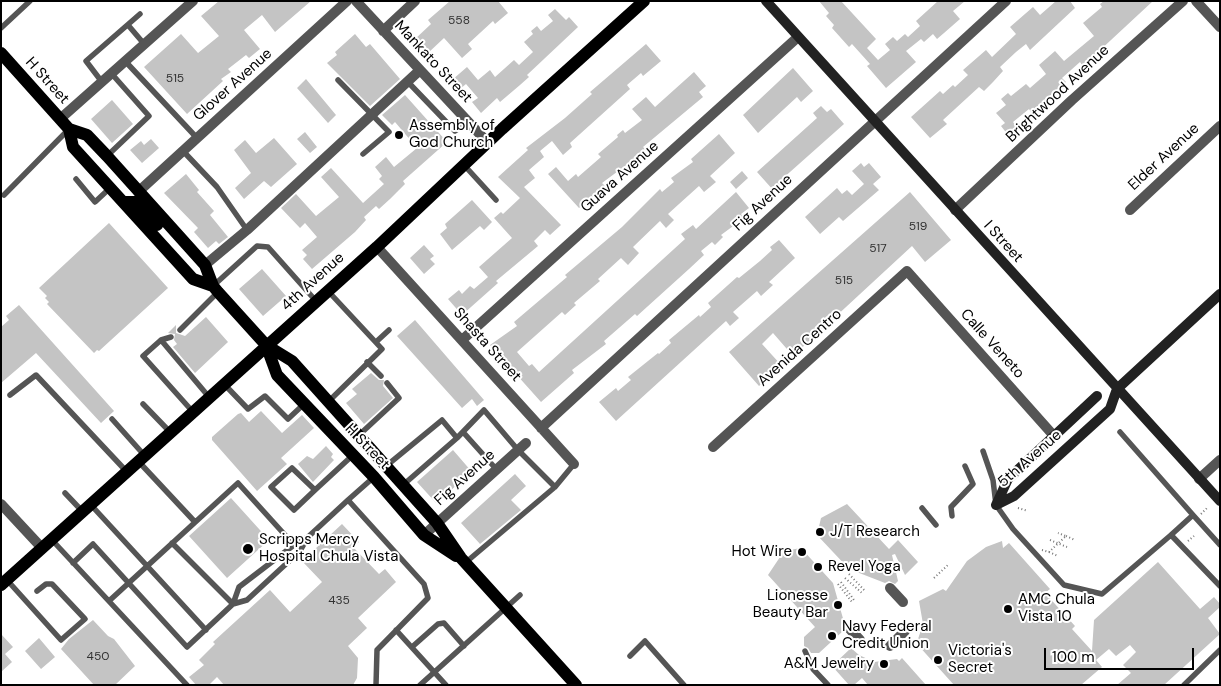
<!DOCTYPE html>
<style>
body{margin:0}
#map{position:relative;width:1221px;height:686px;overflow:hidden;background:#fff;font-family:"DM Sans",sans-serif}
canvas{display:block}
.frame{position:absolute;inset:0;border:2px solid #000;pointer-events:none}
.scale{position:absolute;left:1044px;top:648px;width:150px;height:22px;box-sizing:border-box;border:2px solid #000;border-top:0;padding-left:6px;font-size:15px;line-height:18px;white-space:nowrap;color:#000;-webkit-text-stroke:4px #fff;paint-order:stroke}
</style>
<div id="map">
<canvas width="1221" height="686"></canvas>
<div class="frame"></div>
<div class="scale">100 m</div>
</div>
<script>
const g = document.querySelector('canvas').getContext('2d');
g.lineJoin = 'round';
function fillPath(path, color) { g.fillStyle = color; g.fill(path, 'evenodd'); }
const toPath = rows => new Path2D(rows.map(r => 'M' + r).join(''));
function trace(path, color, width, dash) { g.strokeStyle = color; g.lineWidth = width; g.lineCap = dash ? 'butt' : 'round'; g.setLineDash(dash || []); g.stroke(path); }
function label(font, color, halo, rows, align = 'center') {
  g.font = font + ' "DM Sans",sans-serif'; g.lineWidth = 4; g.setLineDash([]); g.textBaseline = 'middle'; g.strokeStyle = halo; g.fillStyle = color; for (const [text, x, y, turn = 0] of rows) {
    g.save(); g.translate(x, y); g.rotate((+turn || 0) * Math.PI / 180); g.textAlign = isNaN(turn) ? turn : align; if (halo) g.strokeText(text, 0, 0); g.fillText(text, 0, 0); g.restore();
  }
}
const building = toPath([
 [219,1,311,1,275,32,262,15,244,30,260,49,249,58,246,55,228,69,231,72,221,79,223,81,187,114,144,67,181,34,198,53,219,36,201,16],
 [450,1,498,1,508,13,495,24,493,21,468,44,472,49,462,58,444,38,427,54,414,40,431,24,428,20],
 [819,1,841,1,876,39,867,48,878,60,890,50,885,44,893,37,897,41,905,34,908,37,920,26,916,21,938,1,965,1,953,11,960,19,944,33,937,39,933,34,924,42,921,39,906,51,916,62,886,88,867,66,870,64,852,44,849,47,832,28,834,25,826,16,829,13],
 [1056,1,1070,1,1075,8,1030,50,1026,44,1016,52,1000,67,1003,71,993,82,984,91,979,87,943,120,947,124,930,138,911,117,940,91,943,94,953,85,955,87,968,75,963,70,986,50,992,57,1016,34,1010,27,1033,7,1040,15],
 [1104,1,1153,1,1097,53,1082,65,1080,62,1062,78,1066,82,1031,112,1029,109,1013,122,1017,127,1008,135,1001,126,1005,123,996,113,1006,105,1001,99,1008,93,1011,96,1026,84,1030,88,1046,74,1039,65,1055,51,1064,61,1094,36,1083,23,1102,7,1100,4],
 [555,9,566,20,569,17,578,27,527,75,529,77,520,85,500,102,497,98,481,113,472,102,478,98,466,84,460,89,452,80,467,67,478,80,490,70,495,77,514,60,519,65,533,52,524,42,533,34,531,31,537,26,541,31,553,21,548,15],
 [355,34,366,47,370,44,400,79,370,106,327,63,337,55,335,52],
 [646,44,661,61,643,76,641,73,627,85,630,89,570,143,572,147,563,155,552,141,540,151,544,157,529,170,535,178,524,187,561,225,550,235,545,230,534,241,538,246,496,281,498,283,462,315,448,299,459,290,462,294,470,286,474,289,488,277,479,267,512,238,494,218,501,212,503,214,520,198,498,177,528,150,526,148,565,118,592,94,590,92],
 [793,68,813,91,801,102,797,97,758,133,743,115],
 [694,72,706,86,699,92,703,97,643,147,645,149,633,160,602,183,605,186,579,208,548,174,556,167,568,181,576,174,578,177,601,157,598,154,618,137,617,135,623,130,625,133,642,120,632,109,646,97,655,107],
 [306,79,336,115,328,123,297,88],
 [405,95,447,142,403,181,405,184,390,199,379,209,376,206,364,217,366,220,355,232,312,269,303,259,307,255,302,250,317,237,305,223,300,228,281,208,296,194,316,216,339,197,321,177,331,168,363,203,384,184,379,179,382,176,375,167,386,157,394,167,417,148,395,122,392,125,382,115],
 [112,100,133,124,112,143,91,119],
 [821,106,827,112,831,109,844,124,781,180,783,182,774,191,757,172,817,118,813,113],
 [305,132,317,147,310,153,297,139],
 [719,134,735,153,710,176,716,182,704,192,699,186,679,204,668,214,674,220,666,228,660,221,633,247,639,253,628,265,621,258,598,279,600,281,574,303,576,305,565,315,562,312,517,352,529,366,532,364,539,372,685,239,681,234,693,225,696,229,736,192,749,208,741,214,744,218,721,235,723,237,715,245,712,242,701,251,704,255,689,269,637,316,635,314,604,341,606,344,572,370,574,373,541,402,490,345,517,326,514,322,567,277,565,275,622,227,660,189,662,192,674,182,671,178,693,162,691,159],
 [274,138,297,164,271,187,264,181,244,199,235,188,251,173,234,150,245,140,256,153],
 [151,139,159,148,142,163,130,150,141,141,144,145],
 [861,163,864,167,869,163,881,177,873,184,879,190,843,221,839,217,820,234,805,217,837,188,842,194,847,190,852,195,864,184,852,171],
 [742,171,748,178,736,189,730,182],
 [186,174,199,190,197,192,214,211,210,215,228,237,219,244,216,241,208,248,194,232,198,228,164,193],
 [910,192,951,240,925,262,912,246,793,356,773,333,762,344,782,366,759,386,729,352],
 [472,200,492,222,484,230,480,226,452,250,440,234,447,228,445,224],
 [109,223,168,288,99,351,97,350,94,353,47,304,49,302,45,298,47,296,39,288],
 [779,240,795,258,769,282,773,285,761,296,757,291,733,312,739,318,730,326,726,321,616,421,599,402,616,388,618,391,631,380,628,377,658,353,659,354,671,343,669,340,699,315,700,317,711,307,708,303,737,277,739,278,760,261,772,250,770,247],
 [424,245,434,256,430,259,435,264,424,274,410,258],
 [262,269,286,296,263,316,239,289],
 [19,305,114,411,101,423,36,353,1,383,1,327,9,320,6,316],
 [206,317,228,342,195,373,173,347,177,344,174,340,175,334,168,333,176,325,176,333,185,336],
 [415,320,484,400,477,406,472,399,462,408,397,336],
 [371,373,379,380,384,380,383,386,393,398,364,424,346,403,357,394,352,389],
 [261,411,282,433,302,415,314,428,281,458,287,464,257,491,212,440,212,437,238,414,241,413,249,422],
 [326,446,333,454,331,457,334,460,313,482,298,464,307,456,313,459],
 [453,450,472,472,436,503,417,482],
 [515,474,526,486,511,500,521,510,480,544,461,523],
 [231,498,269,540,227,578,189,536],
 [847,504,889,549,898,540,918,562,905,575,895,554,892,555,898,581,895,584,889,581,885,583,849,569,817,535,821,518],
 [342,524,359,542,353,547,379,574,385,569,396,582,358,618,367,628,348,646,358,658,357,678,353,685,224,685,217,677,209,685,196,685,189,677,204,665,199,660,215,644,213,642,270,590,290,612,322,582,302,561],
 [1002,541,1003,548,1009,543,1050,589,1045,593,1075,626,1072,629,1092,651,1094,620,1158,562,1200,609,1214,597,1220,604,1220,607,1208,618,1220,634,1164,685,1117,685,1131,673,1123,665,1136,652,1130,645,1116,656,1109,649,1096,660,1102,667,1081,685,954,685,917,644,920,642,918,639,923,624,919,601,943,589,946,591,967,561,986,547],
 [801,548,833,583,844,622,841,625,843,631,819,653,811,653,808,648,804,646,804,637,815,627,768,575,784,551],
 [93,620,108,636,114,639,135,666,115,685,94,685,61,649,69,639],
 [1,634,13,647,5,654,12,662,1,672],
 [39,638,55,657,41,669,25,651],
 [851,648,859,655,874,662,897,659,899,661,902,658,926,685,868,685,862,678,854,685,849,685,832,666]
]);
const path = toPath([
 [1018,508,1028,511],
 [1201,514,1208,507],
 [1066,536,1075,540],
 [1050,540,1067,547],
 [1188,541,1194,536],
 [1042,550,1049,552,1066,536,1058,533],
 [1049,552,1058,556],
 [849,574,865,591],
 [845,578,862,593],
 [934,578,949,564],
 [841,582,854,600],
 [838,584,852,602]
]);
const lane = toPath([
 [128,25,145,45],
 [1,28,30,1],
 [125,61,197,138],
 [338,80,389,132,363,154],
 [407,81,455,131,469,122],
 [102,82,86,61,140,14],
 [183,151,217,187,247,230],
 [107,156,149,116,111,73],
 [464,165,496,200],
 [76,179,95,202,110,188],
 [4,195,69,129],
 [213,286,257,246,268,247,316,301],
 [328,291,382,349,328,402],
 [180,330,218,292],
 [161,340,171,337],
 [376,342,389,330],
 [367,362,381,376],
 [224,384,248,409,265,396,288,419,304,404],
 [10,395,36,375,128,473],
 [143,404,171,433],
 [193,412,143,356,161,340,209,397],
 [112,419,145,456],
 [463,432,497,470],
 [1120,432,1193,515],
 [358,436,399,398,387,383],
 [983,451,993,480,996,505,1013,529,1064,585,1102,594,1171,535,1220,586],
 [139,462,195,522],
 [386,466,442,420,457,438,484,410,518,450,555,487],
 [374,477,348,500,424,584,428,598,377,650,376,685],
 [403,485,457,438],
 [315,490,292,468,271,487,294,510,315,490,353,455],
 [65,493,83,512],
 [91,505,206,630],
 [922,508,936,525],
 [952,516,951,507,973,484,965,466],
 [1171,535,1193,515,1220,545],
 [52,540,187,685],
 [172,543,233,604],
 [73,563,93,544,187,647,233,604,247,600,300,551,308,537],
 [465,563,555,487,574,464],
 [7,580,61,640,85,619,52,584,46,584,37,591],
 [109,601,238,483,294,545],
 [233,604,239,587,294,545,308,537,348,500],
 [396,630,446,685],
 [412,647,438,624,444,623,464,646],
 [805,651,813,669,828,685],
 [630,656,645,641,684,685],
 [420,685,520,595],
 [1184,685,1220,650]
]);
const street = toPath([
 [356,1,488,143],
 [1196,1,1220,27],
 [383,31,415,1],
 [60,119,193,1],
 [138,192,347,1],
 [955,210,1072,100,1183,1],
 [1130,210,1220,126],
 [377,247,574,464],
 [205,265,247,230,420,70],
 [462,340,798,37],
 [541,428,1006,1],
 [713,447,907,271,1054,436],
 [1199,479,1220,460],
 [1,504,41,547],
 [424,535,526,443],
 [890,588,903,602],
 [848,627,860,640],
 [890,646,905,631]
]);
const secondary = toPath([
 [766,1,1220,501],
 [996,505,1014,496,1110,409,1117,389,1220,294],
 [996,505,1008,479,1097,396]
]);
const primary = toPath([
 [1,53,69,129,73,147,193,279,213,286],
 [69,129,87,135,107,156,205,265,213,286,218,292,266,345,292,361,437,523,461,558,576,685],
 [123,202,135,202,157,225],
 [266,345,277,375,374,477,424,535,456,556],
 [1,585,377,247,502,129,644,1]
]);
const markers = [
 [399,135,5,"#000"],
 [820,532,5,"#000"],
 [248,549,6,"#000"],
 [802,552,5,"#000"],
 [818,567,5,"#000"],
 [838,605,5,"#000"],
 [1008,609,5,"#000"],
 [832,636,5,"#000"],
 [938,660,5,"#000"],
 [884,664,5,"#000"]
];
const numberNames = [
 ["558",459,21],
 ["515",175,79],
 ["519",918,227],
 ["517",878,249],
 ["515",844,281],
 ["435",339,601],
 ["450",98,657]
];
const streetNames = [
 ["Mankato Street",433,62,47],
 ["H Street",47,81,48],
 ["Glover Avenue",233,85,-42],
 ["Brightwood Avenue",1058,94,-43],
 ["Elder Avenue",1164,157,-43],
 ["Guava Avenue",620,177,-42],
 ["Fig Avenue",763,203,-43],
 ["I Street",1003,242,48],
 ["4th Avenue",313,282,-42],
 ["Calle Veneto",992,344,48],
 ["Shasta Street",487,345,48],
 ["Avenida Centro",800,348,-42],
 ["H Street",367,447,46],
 ["5th Avenue",1030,459,-41],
 ["Fig Avenue",465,478,-42]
];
const poiNames = [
 ["Assembly of",409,126],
 ["God Church",409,143],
 ["J/T Research",830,532],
 ["Scripps Mercy",259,540],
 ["Hospital Chula Vista",259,557],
 ["Hot Wire",792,552,"right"],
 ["Revel Yoga",828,567],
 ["Lionesse",828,596,"right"],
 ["Beauty Bar",828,613,"right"],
 ["AMC Chula",1018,600],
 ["Vista 10",1018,617],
 ["Navy Federal",842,627],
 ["Credit Union",842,644],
 ["Victoria's",948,651],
 ["Secret",948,668],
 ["A&M Jewelry",874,664,"right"]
];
fillPath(building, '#c4c4c4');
trace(path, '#777', 2, [1, 2.5]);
trace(lane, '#555', 5.5);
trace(street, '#555', 10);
trace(secondary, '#222', 10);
trace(primary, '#000', 12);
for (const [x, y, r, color] of markers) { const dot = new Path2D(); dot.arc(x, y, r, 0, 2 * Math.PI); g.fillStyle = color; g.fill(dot); trace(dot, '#fff', 2); }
label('12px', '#313131', null, numberNames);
label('15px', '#000', '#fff', streetNames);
label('15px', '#000', '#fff', poiNames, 'left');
</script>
